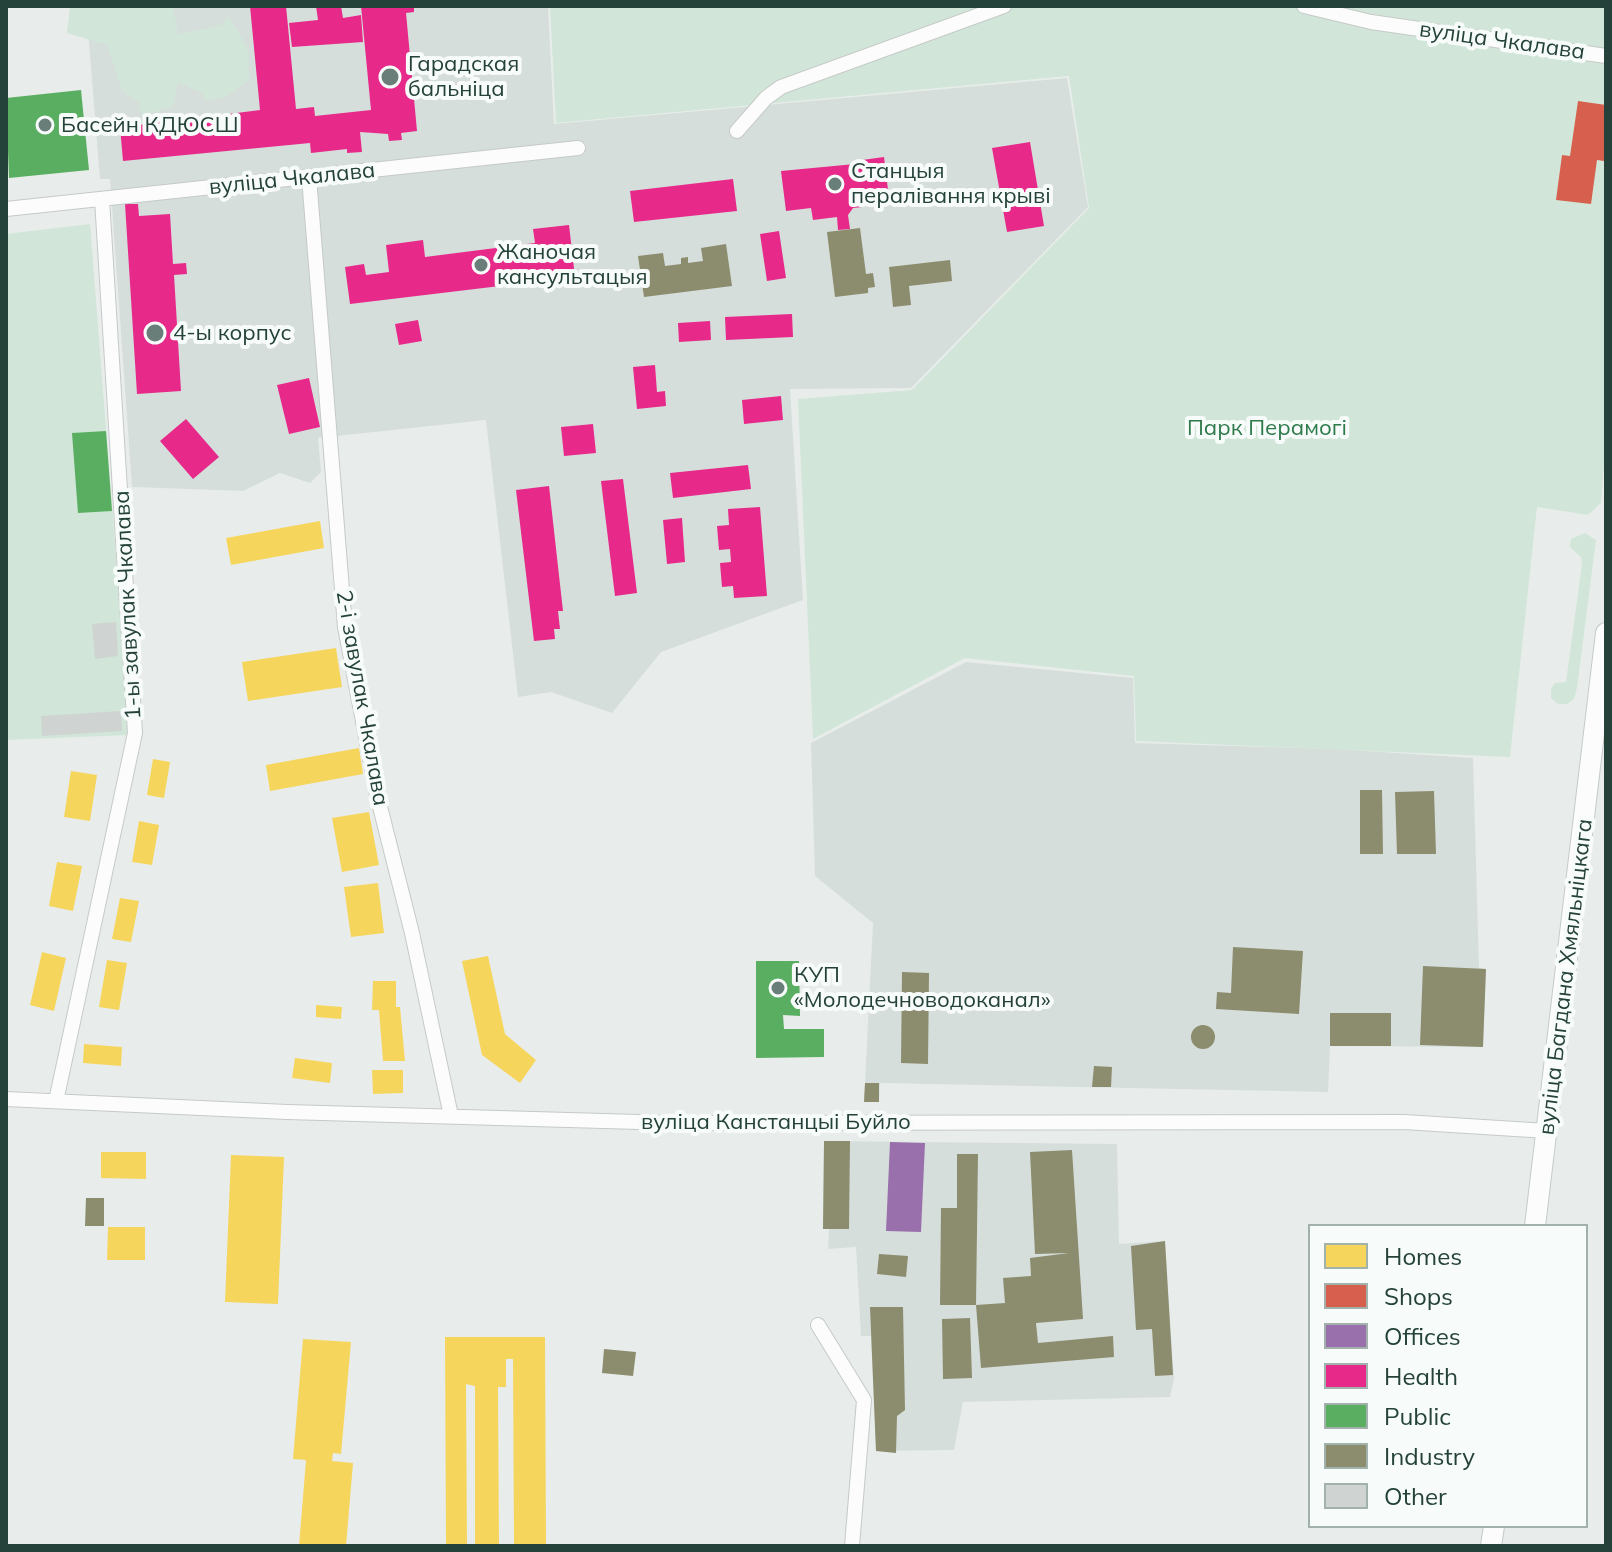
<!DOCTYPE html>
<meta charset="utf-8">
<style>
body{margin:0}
#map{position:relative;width:1612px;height:1552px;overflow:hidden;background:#e8edeb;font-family:Mulish,sans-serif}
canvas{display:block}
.frame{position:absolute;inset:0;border:8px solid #24423a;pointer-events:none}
.legend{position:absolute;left:1308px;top:1224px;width:280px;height:304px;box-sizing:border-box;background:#f7fbf9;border:2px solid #a3b1ad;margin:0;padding:10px 14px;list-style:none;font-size:24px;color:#24423a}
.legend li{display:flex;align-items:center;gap:16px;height:40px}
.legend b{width:40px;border:2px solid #a3b1ad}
</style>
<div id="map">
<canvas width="1612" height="1552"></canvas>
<div class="frame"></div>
<ul class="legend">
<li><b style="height:22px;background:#f6d55c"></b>Homes</li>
<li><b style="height:22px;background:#d6604d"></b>Shops</li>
<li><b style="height:22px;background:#9970ab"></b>Offices</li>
<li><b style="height:22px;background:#e7298a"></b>Health</li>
<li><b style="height:22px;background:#5aae61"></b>Public</li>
<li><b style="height:22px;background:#8c8c6e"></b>Industry</li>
<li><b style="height:22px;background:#cfd4d2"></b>Other</li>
</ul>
</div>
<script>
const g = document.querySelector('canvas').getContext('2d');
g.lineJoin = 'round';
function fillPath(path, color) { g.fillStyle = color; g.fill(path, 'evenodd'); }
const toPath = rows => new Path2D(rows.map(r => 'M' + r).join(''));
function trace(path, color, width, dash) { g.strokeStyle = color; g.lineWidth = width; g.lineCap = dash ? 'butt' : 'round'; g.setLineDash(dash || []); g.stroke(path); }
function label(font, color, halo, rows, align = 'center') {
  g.font = font + ' Mulish,sans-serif'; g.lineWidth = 8; g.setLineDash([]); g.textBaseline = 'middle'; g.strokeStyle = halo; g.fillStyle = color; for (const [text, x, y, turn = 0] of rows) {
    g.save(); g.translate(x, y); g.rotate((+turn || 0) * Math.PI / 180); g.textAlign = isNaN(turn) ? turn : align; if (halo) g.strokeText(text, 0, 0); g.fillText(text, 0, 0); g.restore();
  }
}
const built = toPath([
 [86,6,548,6,554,124,1067,78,1088,207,911,388,790,389,803,600,661,652,612,713,551,692,518,697,486,420,318,438,321,472,310,483,280,473,243,491,132,487,110,179,100,179],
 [966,662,1133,678,1135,743,1336,749,1473,758,1479,968,1486,969,1483,1047,1330,1046,1328,1092,880,1083,879,1102,864,1102,873,923,815,876,811,743],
 [824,1141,1117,1144,1119,1244,1165,1241,1174,1379,1170,1397,963,1402,954,1450,876,1451,871,1336,861,1336,856,1247,828,1249,829,1229,823,1229]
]);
const green = toPath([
 [70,6,173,6,178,35,221,25,229,16,248,49,249,80,225,97,205,101,202,93,178,82,173,106,142,116,138,101,123,92,107,45,67,33],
 [550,6,1606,6,1606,437,1601,503,1588,515,1537,507,1510,757,1136,741,1134,676,965,658,813,739,798,399,912,390,1089,208,1069,76,556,123],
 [90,224,130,735,6,740,6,234],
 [1585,533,1596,540,1577,688,1574,699,1567,704,1558,704,1551,698,1551,689,1555,683,1566,682,1582,564,1581,557,1570,547,1571,539]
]);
const homes = toPath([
 [320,521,324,548,231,565,226,538],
 [336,648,342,687,248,701,242,662],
 [359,748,363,774,270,791,266,765],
 [153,759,170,762,164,798,147,795],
 [71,771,97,775,90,821,64,817],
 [369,812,379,865,342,872,332,818],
 [139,821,159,825,152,865,132,862],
 [57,862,82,866,73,911,49,906],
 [378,883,384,933,351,937,344,887],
 [120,898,139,901,131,942,112,939],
 [42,952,66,958,54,1011,30,1005],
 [488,956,505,1034,536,1060,520,1083,482,1055,462,961],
 [107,960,127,963,119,1010,99,1007],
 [373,981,396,981,396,1007,400,1007,405,1061,383,1061,379,1010,372,1010],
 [316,1005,342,1007,341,1019,316,1017],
 [84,1044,122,1047,121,1066,83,1063],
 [295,1058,332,1063,330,1083,292,1078],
 [372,1070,403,1070,403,1093,373,1094],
 [101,1152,146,1152,146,1179,101,1178],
 [231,1155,284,1157,278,1304,225,1302],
 [108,1227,145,1227,145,1260,107,1260],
 [445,1337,545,1337,546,1546,514,1546,513,1359,506,1359,506,1387,498,1387,499,1546,475,1546,475,1386,466,1384,467,1546,446,1546],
 [303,1339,351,1342,341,1454,333,1453,332,1461,353,1463,346,1546,299,1546,306,1460,293,1459]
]);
const shops = toPath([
 [1578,101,1606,105,1604,161,1597,160,1591,204,1556,200,1562,155,1570,156]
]);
const offices = toPath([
 [890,1142,925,1143,921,1232,886,1231]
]);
const health = toPath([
 [250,6,286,6,296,109,314,107,315,116,371,110,361,6,414,6,414,12,406,13,417,131,401,133,402,140,389,141,388,134,360,132,362,152,347,153,347,149,311,153,310,143,123,161,120,127,157,123,156,117,174,115,174,121,260,110],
 [316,6,341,6,343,18,361,15,363,42,292,47,289,23,318,20],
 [1030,142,1044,226,1007,232,992,148],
 [884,157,889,198,861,202,862,207,853,208,848,215,850,229,838,230,837,217,813,220,811,208,786,211,781,171,855,164,855,161],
 [733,179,737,211,634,222,630,191],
 [125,204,138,204,139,216,170,214,173,264,186,263,187,274,174,275,181,391,137,394],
 [569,225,575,277,350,304,345,267,364,264,366,275,389,272,386,245,423,240,425,257,535,243,533,229],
 [779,231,786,278,767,281,760,234],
 [792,314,793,337,726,340,725,317],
 [418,320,422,341,399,345,395,324],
 [710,321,711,340,679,342,678,323],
 [655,365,657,392,665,391,666,406,637,409,633,367],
 [309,378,320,427,289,434,277,385],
 [781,396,783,420,744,424,742,400],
 [186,419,219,457,193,479,160,441],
 [593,424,596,453,564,456,561,427],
 [748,465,751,489,673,498,670,473],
 [623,479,637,593,615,596,601,481],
 [549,486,563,611,558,611,560,629,554,629,555,639,534,641,516,490],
 [760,507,767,596,734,598,733,586,722,587,720,563,731,562,730,549,719,550,717,526,729,525,728,509],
 [682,518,685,562,667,564,663,520]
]);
const public = toPath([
 [81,90,89,170,9,178,6,98],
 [106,431,112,511,78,513,72,433],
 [756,961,799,961,800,1016,783,1015,784,1029,824,1029,824,1057,756,1058]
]);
const industry = toPath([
 [860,228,866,274,873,273,875,287,868,288,868,293,835,297,827,232],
 [726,244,732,286,644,297,638,256,663,253,665,266,681,264,681,258,688,257,688,263,703,261,701,248],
 [950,260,952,281,909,286,911,305,893,307,889,267],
 [1360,790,1382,790,1383,854,1360,854],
 [1434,791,1436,854,1397,854,1395,792],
 [1233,947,1303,951,1299,1014,1216,1009,1217,992,1231,993],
 [1423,966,1486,969,1483,1047,1420,1045],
 [902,972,929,973,928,1064,901,1063],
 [1330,1013,1391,1013,1391,1046,1330,1046],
 '1191 1037a12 12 0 1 1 24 0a12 12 0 1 1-24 0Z',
 [1094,1066,1112,1067,1111,1087,1092,1087],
 [865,1083,879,1083,879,1102,864,1102],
 [824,1141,850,1141,849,1229,823,1229],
 [1072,1150,1083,1319,1036,1323,1038,1343,1113,1336,1114,1357,981,1368,976,1305,1005,1303,1003,1278,1031,1276,1030,1258,1069,1253,1035,1254,1030,1152],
 [957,1154,978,1154,976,1305,940,1305,941,1208,957,1208],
 [86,1198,104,1198,104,1226,85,1226],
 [1165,1241,1173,1375,1155,1376,1152,1329,1136,1330,1131,1246],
 [879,1254,908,1256,906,1277,877,1274],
 [870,1307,903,1307,905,1410,897,1416,896,1453,876,1451],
 [970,1318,972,1378,943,1379,942,1319],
 [604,1349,636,1352,633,1376,602,1373]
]);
const building = toPath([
 [116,622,118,656,95,659,92,624],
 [121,711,122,731,42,736,41,716]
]);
const street = toPath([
 [1304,6,1371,22,1606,56],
 [737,131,766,98,781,87,1004,6],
 [309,177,345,627,377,795,412,933,451,1116],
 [6,209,578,148],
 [6,1099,287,1112,674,1123,1404,1122,1547,1131],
 [56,1101,135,733,102,199],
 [818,1325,864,1400,852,1546]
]);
const secondary = toPath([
 [1535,1226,1606,633],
 [1491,1546,1494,1526]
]);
const markers = [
 [390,77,10,"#697e78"],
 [45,125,8,"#697e78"],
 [835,184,8,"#697e78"],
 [481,265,8,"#697e78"],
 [155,333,10,"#697e78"],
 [778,988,8,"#697e78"]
];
const streetNames = [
 ["вуліца Чкалава",1502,41,8],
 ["вуліца Чкалава",292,179,-6],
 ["1-ы завулак Чкалава",128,605,-93],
 ["2-і завулак Чкалава",362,698,80],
 ["вуліца Багдана Хмяльніцкага",1566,977,-83],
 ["вуліца Канстанцыі Буйло",776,1122]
];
const poiNames = [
 ["Гарадская",408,64],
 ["бальніца",408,89],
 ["Басейн КДЮСШ",61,125],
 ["Станцыя",851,171],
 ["пералівання крыві",851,196],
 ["Жаночая",497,252],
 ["кансультацыя",497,277],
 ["4-ы корпус",173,333],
 ["КУП",794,975],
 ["«Молодечноводоканал»",794,1000]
];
const parkNames = [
 ["Парк Перамогі",1267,428]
];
fillPath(built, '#d6dedb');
fillPath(green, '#d1e6d8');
fillPath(homes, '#f6d55c');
fillPath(shops, '#d6604d');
fillPath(offices, '#9970ab');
fillPath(health, '#e7298a');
fillPath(public, '#5aae61');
fillPath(industry, '#8c8c6e');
fillPath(building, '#cfd4d2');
trace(street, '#c5cac8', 16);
trace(secondary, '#c3cbc8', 22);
trace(street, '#fcfcfc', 14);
trace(secondary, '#fcfcfc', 20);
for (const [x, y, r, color] of markers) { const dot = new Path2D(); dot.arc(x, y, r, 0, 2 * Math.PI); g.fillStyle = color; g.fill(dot); trace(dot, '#f7fbf9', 3); }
label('22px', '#24423a', '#f7fbf9', streetNames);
label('22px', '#24423a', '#f7fbf9', poiNames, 'left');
label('22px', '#2d7a4b', '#f7fbf9', parkNames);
</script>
